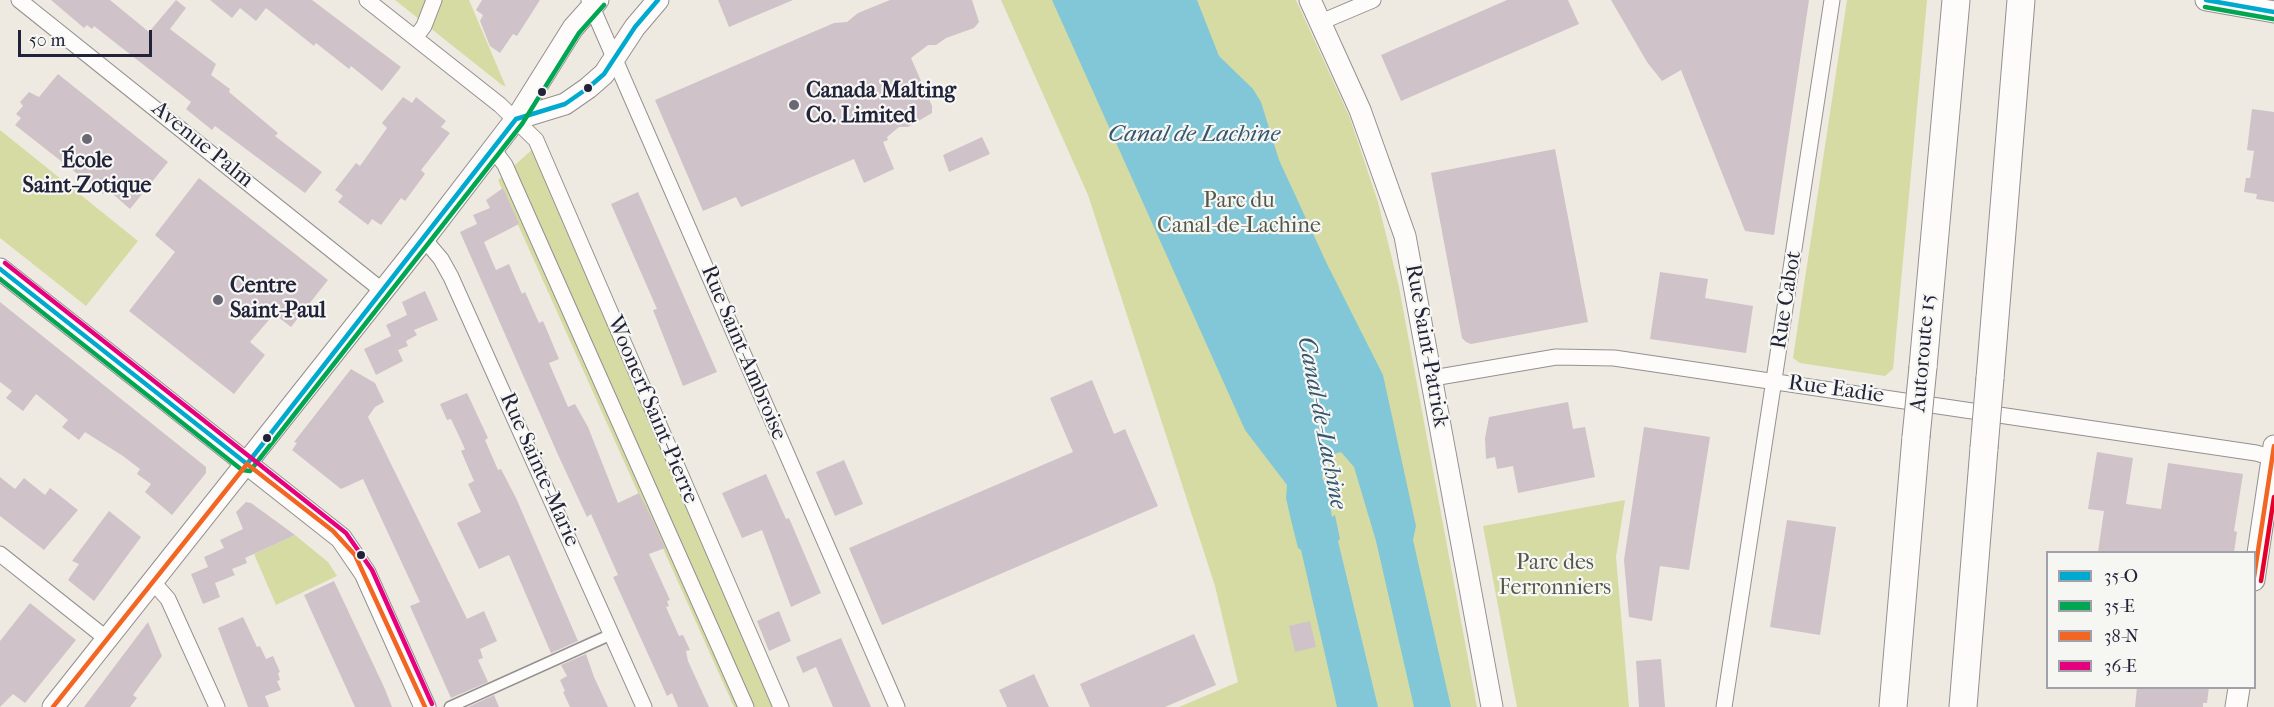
<!DOCTYPE html>
<meta charset="utf-8">
<style>
body{margin:0}
#map{position:relative;width:2274px;height:707px;overflow:hidden;background:#efeae1;font-family:"IM FELL French Canon",serif}
canvas{display:block}
.legend{position:absolute;left:2046px;top:551px;width:210px;height:138px;box-sizing:border-box;background:#f6f6f2;border:2px solid #a1a1a9;margin:0;padding:8px 10px;list-style:none;font-size:18px;color:#22223b}
.legend li{display:flex;align-items:center;gap:12px;height:30px}
.legend b{width:30px;border:2px solid #a1a1a9}
.scale{position:absolute;left:18px;top:30px;width:134px;height:27px;box-sizing:border-box;border:3px solid #22223b;border-top:0;padding-left:8px;font-size:18px;line-height:21px;white-space:nowrap;color:#22223b;-webkit-text-stroke:4px #f6f6f2;paint-order:stroke}
</style>
<div id="map">
<canvas width="2274" height="707"></canvas>
<ul class="legend">
<li><b style="height:8px;background:#00a9ce"></b>35-O</li>
<li><b style="height:8px;background:#00a651"></b>35-E</li>
<li><b style="height:8px;background:#f26522"></b>38-N</li>
<li><b style="height:8px;background:#e5007d"></b>36-E</li>
</ul>
<div class="scale">50 m</div>
</div>
<script>
const g = document.querySelector('canvas').getContext('2d');
g.lineJoin = 'round';
function fillPath(path, color) { g.fillStyle = color; g.fill(path, 'evenodd'); }
const toPath = rows => new Path2D(rows.map(r => 'M' + r).join(''));
function trace(path, color, width, dash) { g.strokeStyle = color; g.lineWidth = width; g.lineCap = dash ? 'butt' : 'round'; g.setLineDash(dash || []); g.stroke(path); }
function label(font, color, halo, rows, align = 'center') {
  g.font = font + ' "IM FELL French Canon",serif'; g.lineWidth = 4.5; g.setLineDash([]); g.textBaseline = 'middle'; g.strokeStyle = halo; g.fillStyle = color; for (const [text, x, y, turn = 0] of rows) {
    g.save(); g.translate(x, y); g.rotate((+turn || 0) * Math.PI / 180); g.textAlign = isNaN(turn) ? turn : align; if (halo) g.strokeText(text, 0, 0); g.fillText(text, 0, 0); g.restore();
  }
}
const green = toPath([
 [395,0,469,0,506,87,502,85],
 [1001,0,1296,0,1350,118,1378,202,1399,287,1477,707,1179,707,1238,682,1215,586,1088,195],
 [1847,0,1927,0,1893,369,1885,376,1800,363,1793,358],
 [0,130,138,241,86,306,0,238],
 [544,139,790,707,734,707,498,180],
 [1625,500,1616,557,1629,707,1517,707,1483,526],
 [295,535,328,562,337,576,276,605,254,554]
]);
const water = toPath([
 [1052,0,1197,0,1219,56,1253,89,1261,102,1279,160,1327,264,1383,375,1416,526,1413,540,1451,707,1414,707,1376,541,1354,467,1341,452,1327,456,1322,478,1327,487,1332,517,1335,515,1340,539,1338,541,1378,707,1337,707,1301,550,1298,548,1291,520,1286,498,1287,485,1245,430]
]);
const building = toPath([
 [51,0,110,0,149,32,176,0,186,8,170,29,216,64,211,75,230,89,229,92,278,133,275,136,322,172,305,193,215,126,212,130,186,109,191,102,94,26,92,29,87,25,84,28],
 [210,0,312,0,401,67,382,91,351,66,349,69,316,43,314,46,266,8,256,21,240,8,232,18],
 [482,0,540,0,517,36,513,34,500,53,490,46,480,21,483,15,476,10],
 [718,0,793,0,729,27],
 [890,0,972,0,979,22,974,28,946,38,936,45,928,45,911,58,932,106,932,113,908,127,899,127,887,137,888,140,883,142,894,169,864,183,854,159,741,207,736,197,703,211,655,100,834,23,847,22,858,13],
 [1507,0,1568,0,1579,24,1401,101,1381,55],
 [1611,0,1809,0,1774,235,1745,231,1681,70,1662,81,1647,62],
 [58,74,168,162,130,209,107,189,103,194,15,125,21,118,16,114,23,106,20,102,29,92,39,97],
 [403,97,412,103,416,97,446,121,441,127,450,133,421,170,425,174,405,201,401,198,381,225,372,219,368,225,338,202,343,196,335,190,356,163,360,166,387,128,382,123],
 [2252,109,2274,112,2274,202,2256,199,2257,194,2244,192,2246,178,2250,178,2254,151,2247,150],
 [982,137,990,154,949,172,943,155],
 [1555,149,1588,322,1471,344,1466,342,1462,338,1431,173],
 [199,178,328,280,291,327,274,314,250,342,265,355,234,394,129,311,175,252,155,235],
 [503,188,519,224,484,242,496,270,509,264,522,294,525,292,539,323,543,321,559,359,549,363,568,407,575,404,588,427,618,503,639,493,654,523,665,548,649,554,670,600,667,601,669,606,666,607,679,636,683,635,690,650,686,651,688,661,709,707,678,707,672,693,667,696,613,577,618,575,591,514,587,517,559,457,460,232,477,224,473,215,490,208,486,200],
 [638,192,717,372,683,386,653,310,657,309,611,204],
 [1660,272,1708,279,1705,298,1753,306,1746,353,1650,339],
 [425,291,438,320,414,330,417,335,406,341,408,346,398,350,403,361,376,375,364,349,391,336,386,325,407,315,402,302],
 [0,302,206,467,206,473,172,515,145,492,151,484,137,474,140,469,123,456,85,432,79,440,62,427,68,420,36,394,23,411,6,398,12,391,0,382],
 [351,369,375,383,384,402,375,407,368,417,467,619,484,611,497,641,480,649,483,658,478,660,488,682,451,698,410,606,420,602,363,479,341,489,292,450,297,443,294,442],
 [1092,380,1114,434,1125,429,1158,506,882,625,849,548,1073,452,1050,398],
 [467,393,488,438,485,440,498,470,501,469,516,498,578,641,551,653,509,555,479,569,457,523,481,512,468,484,474,481,461,451,465,449,451,419,447,420,440,404],
 [1568,402,1573,429,1585,427,1595,477,1518,493,1513,466,1497,469,1495,457,1486,459,1485,438,1489,417],
 [1644,427,1710,437,1689,570,1660,566,1652,621,1629,617,1624,560],
 [2097,452,2133,458,2126,504,2161,509,2168,463,2243,474,2234,531,2237,532,2234,552,2098,552,2104,511,2088,509],
 [844,460,863,504,835,516,816,472],
 [766,474,786,519,789,518,821,593,791,607,762,530,742,538,722,493],
 [0,477,15,489,24,478,45,495,50,488,78,510,44,550,0,516],
 [246,502,251,503,295,535,245,558,247,563,232,569,235,575,215,583,220,597,203,604,191,574,208,567,204,557,224,548,220,540,243,529,236,512],
 [109,511,141,537,94,601,68,580,79,564,72,561],
 [1787,520,1836,527,1820,635,1770,627],
 [334,581,384,687,392,707,355,707,304,595],
 [30,603,76,640,25,703,13,694,0,707,0,641],
 [779,611,791,641,769,651,757,621],
 [243,617,257,647,260,646,266,659,273,656,280,672,278,673,280,680,277,681,281,690,265,696,269,707,248,707,218,628],
 [1310,621,1316,647,1295,652,1289,626],
 [148,622,162,656,133,695,137,698,130,707,84,707],
 [1194,634,1216,685,1165,707,1090,707,1080,684],
 [841,638,853,666,871,707,833,707,816,667,803,673,796,657],
 [586,654,594,677,608,707,570,707,563,692,565,691,560,680,567,676,561,665],
 [1661,659,1665,707,1639,707,1636,661],
 [1034,674,1049,707,1007,707,999,690],
 [2137,687,2175,689,2209,687,2207,703,2203,703,2203,707,2135,707],
 [494,695,499,707,468,707]
]);
const pedestrian = toPath([
 [450,707,612,634]
]);
const minor = toPath([
 [19,0,384,292],
 [367,0,500,105,536,140,781,707],
 [589,0,897,707],
 [1321,22,1373,0],
 [415,38,424,26,434,0],
 [493,149,505,165,746,707],
 [424,239,441,259,451,277,644,707],
 [1433,378,1556,357,1614,358,2256,453,2274,458],
 [0,554,107,639],
 [153,582,168,599,217,707],
 [1724,707,1832,0]
]);
const secondary = toPath([
 [1310,0,1360,110,1405,236,1492,707],
 [2206,0,2274,12],
 [516,119,565,104,588,88,604,74,635,27,658,0],
 [0,269,341,538,365,573,425,707],
 [2254,580,2274,446],
 [53,707,424,239,516,119,573,28,598,0],
 [2236,707,2239,688]
]);
const motorway = toPath([
 [1923,367,1956,0],
 [1990,378,2021,0],
 [1893,707,1916,437],
 [1963,707,1984,448]
]);
const motorwayBridge = toPath([
 [1916,437,1923,367],
 [1984,448,1990,378]
]);
const bus1 = toPath([
 [2206,0,2274,12],
 [0,269,247,464,516,119,565,104,588,88,604,74,635,27,658,0]
]);
const bus2 = toPath([
 [2205,7,2273,19],
 [0,279,242,470,250,471,522,124,579,33,604,5]
]);
const bus3 = toPath([
 [2254,577,2274,446],
 [53,707,247,464,333,531,355,555,425,707]
]);
const bus4 = toPath([
 [5,263,346,533,372,570,432,704]
]);
const bus5 = toPath([
 [2261,581,2274,497]
]);
const markers = [
 [588,88,5,"#22223b"],
 [542,92,5,"#22223b"],
 [794,105,6,"#6a6875"],
 [87,139,6,"#6a6875"],
 [218,300,6,"#6a6875"],
 [267,438,5,"#22223b"],
 [361,555,5,"#22223b"]
];
const poiNames = [
 ["Canada Malting",806,92],
 ["Co. Limited",806,117],
 ["École",87,162,"center"],
 ["Saint-Zotique",87,187,"center"],
 ["Centre",230,287],
 ["Saint-Paul",230,312]
];
const streetNames = [
 ["Avenue Palm",202,145,39],
 ["Rue Cabot",1787,300,-81],
 ["Rue Saint-Patrick",1426,346,80],
 ["Rue Saint-Ambroise",743,353,67],
 ["Autoroute 15",1924,353,-85],
 ["Rue Eadie",1836,390,8],
 ["Woonerf Saint-Pierre",652,410,67],
 ["Rue Sainte-Marie",539,470,66]
];
const parkNames = [
 ["Parc du",1239,202],
 ["Canal-de-Lachine",1239,227],
 ["Parc des",1555,564],
 ["Ferronniers",1555,589]
];
const waterNames = [
 ["Canal de Lachine",1194,135],
 ["Canal-de-Lachine",1321,423,79]
];
fillPath(green, '#d6dba3');
fillPath(water, '#82c7d7');
fillPath(building, '#cfc2c8');
trace(pedestrian, '#939090', 13);
trace(minor, '#939090', 17);
trace(secondary, '#939090', 23);
trace(motorway, '#939090', 29);
trace(pedestrian, '#fdfcfa', 10);
trace(minor, '#fdfcfa', 15);
trace(secondary, '#fdfcfa', 21);
trace(motorway, '#fdfcfa', 27);
trace(motorwayBridge, '#939090', 29, []);
trace(motorwayBridge, '#fdfcfa', 27);
trace(bus1, '#00a9ce', 4.5);
trace(bus2, '#00a651', 4.5);
trace(bus3, '#f26522', 4.5);
trace(bus4, '#e5007d', 4.5);
trace(bus5, '#e4002b', 4.5);
for (const [x, y, r, color] of markers) { const dot = new Path2D(); dot.arc(x, y, r, 0, 2 * Math.PI); g.fillStyle = color; g.fill(dot); trace(dot, '#f6f6f2', 2); }
label('bold 22px', '#22223b', '#f6f6f2', poiNames, 'left');
label('22px', '#22223b', '#f6f6f2', streetNames);
label('22px', '#52564b', '#f6f6f2', parkNames);
label('italic 24px', '#345670', '#f6f6f2', waterNames);
</script>
